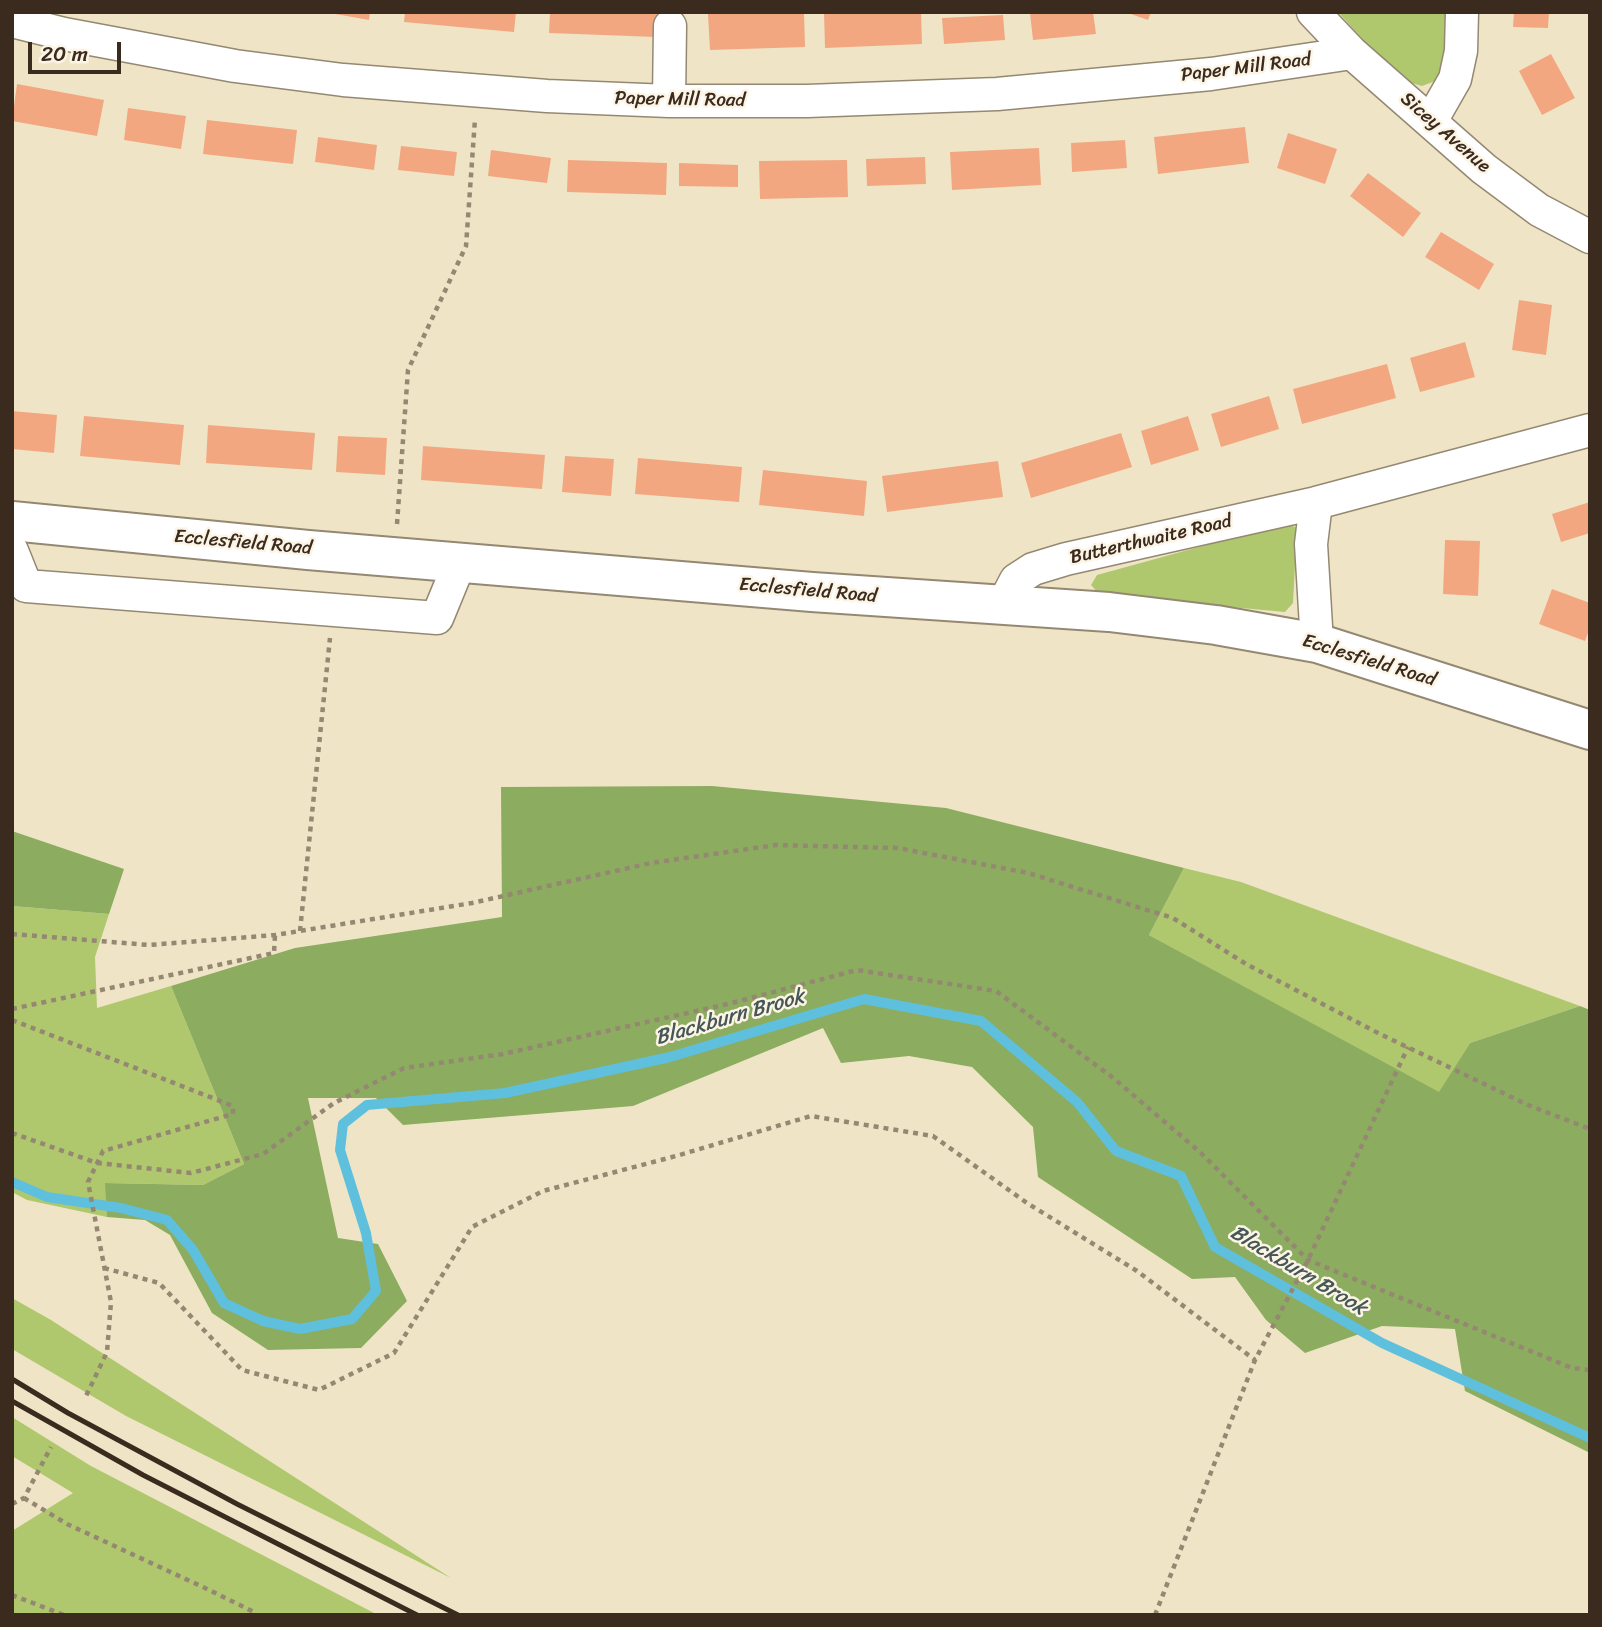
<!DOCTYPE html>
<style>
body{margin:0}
#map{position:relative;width:1602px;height:1627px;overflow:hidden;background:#efe5c6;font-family:Sriracha,sans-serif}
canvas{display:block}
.frame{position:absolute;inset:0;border:14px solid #3b2a1e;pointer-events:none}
.scale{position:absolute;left:28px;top:42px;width:93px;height:32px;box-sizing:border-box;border:4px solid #3b2a1e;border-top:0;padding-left:9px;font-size:21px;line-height:24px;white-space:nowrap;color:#3b2a1e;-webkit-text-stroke:5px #fcf5e5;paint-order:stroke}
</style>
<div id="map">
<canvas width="1602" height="1627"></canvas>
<div class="frame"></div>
<div class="scale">20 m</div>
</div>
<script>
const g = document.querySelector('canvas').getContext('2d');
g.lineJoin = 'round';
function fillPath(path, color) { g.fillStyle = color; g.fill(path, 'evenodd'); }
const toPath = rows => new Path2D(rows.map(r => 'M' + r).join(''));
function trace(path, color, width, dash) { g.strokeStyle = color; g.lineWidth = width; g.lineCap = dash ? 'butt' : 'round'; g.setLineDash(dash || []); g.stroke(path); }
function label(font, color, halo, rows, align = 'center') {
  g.font = font + ' Sriracha,sans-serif'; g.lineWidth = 5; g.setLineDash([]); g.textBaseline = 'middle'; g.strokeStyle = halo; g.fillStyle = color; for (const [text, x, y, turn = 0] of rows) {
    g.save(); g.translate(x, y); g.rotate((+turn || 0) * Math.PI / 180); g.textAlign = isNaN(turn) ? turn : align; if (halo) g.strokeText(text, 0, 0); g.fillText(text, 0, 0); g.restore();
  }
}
const green = toPath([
 [1338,12,1448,12,1448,66,1438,80,1422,86,1408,82,1386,65],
 [1286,523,1297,528,1293,603,1285,612,1100,595,1091,585,1097,575],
 [1184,868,1241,882,1580,1006,1470,1043,1439,1093,1149,935],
 [12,906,109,914,95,957,97,1008,171,986,244,1164,203,1185,106,1183,107,1217,27,1200,12,1192],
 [12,1298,51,1320,451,1578,126,1416,12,1349],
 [12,1417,91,1466,378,1615,12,1615,12,1531,73,1493,12,1456]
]);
const forest = toPath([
 [712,786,946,808,1184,868,1149,935,1439,1092,1470,1043,1580,1006,1590,1010,1590,1453,1465,1391,1455,1329,1382,1326,1305,1353,1266,1320,1235,1277,1192,1279,1038,1177,1033,1127,972,1067,909,1056,841,1063,823,1028,633,1106,403,1125,376,1098,308,1098,338,1238,378,1244,407,1301,361,1348,268,1350,212,1313,170,1235,145,1220,107,1217,105,1183,203,1185,244,1164,171,986,295,948,502,917,501,787],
 [12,831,124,869,109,914,12,906]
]);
const stream = toPath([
 [12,1182,47,1197,121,1208,167,1220,193,1250,224,1303,263,1321,300,1329,352,1319,376,1291,366,1233,340,1150,343,1124,367,1105,505,1093,670,1057,864,999,981,1021,1077,1102,1116,1151,1181,1176,1215,1247,1382,1343,1590,1438]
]);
const building = toPath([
 [324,12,370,12,369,20],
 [405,12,516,12,514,32,404,22],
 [550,12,657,12,656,37,549,33],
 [746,12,804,12,805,47,710,50,708,14],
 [824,12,921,12,922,44,825,48],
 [1034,12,1093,12,1096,34,1033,40,1030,13],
 [1125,12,1151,12,1148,20],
 [1514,12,1549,12,1548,28,1513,27],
 [1003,15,1005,40,944,44,942,18],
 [1551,54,1575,98,1542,115,1519,71],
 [17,84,104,100,97,136,12,121],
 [128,108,186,116,181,149,124,140],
 [207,120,297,130,293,164,203,154],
 [1245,127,1249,163,1158,174,1154,137],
 [1288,133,1337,149,1325,184,1277,168],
 [318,137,377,145,374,170,315,162],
 [1125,140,1127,168,1072,172,1071,143],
 [401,146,457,152,454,176,398,170],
 [1039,148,1041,185,952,190,950,152],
 [491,150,551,158,547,183,488,176],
 [925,157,926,184,867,186,866,159],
 [568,160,667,163,666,195,567,192],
 [847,160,848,197,760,199,759,161],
 [679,163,738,165,738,187,679,186],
 [1368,173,1421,213,1403,237,1350,196],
 [1441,232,1494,264,1479,290,1425,257],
 [1519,300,1552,305,1546,355,1512,350],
 [1465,342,1475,377,1420,392,1410,358],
 [1387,364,1396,398,1302,424,1293,389],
 [1269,396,1279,429,1221,447,1211,414],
 [12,411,57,415,54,453,12,449],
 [84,416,184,425,180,465,80,456],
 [1188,416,1199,450,1151,465,1141,431],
 [208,425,315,433,312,470,206,463],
 [1121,433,1132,467,1031,498,1021,463],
 [338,436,387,438,385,475,336,472],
 [423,446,545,455,542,489,421,480],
 [565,456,614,459,611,496,562,492],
 [638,458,742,467,739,502,635,494],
 [998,461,1003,497,887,512,882,476],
 [763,470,867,481,864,516,759,505],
 [1590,502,1590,533,1561,542,1552,514],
 [1445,540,1480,541,1478,596,1443,594],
 [1552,589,1590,603,1590,628,1585,641,1539,624]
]);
const path = toPath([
 [397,524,408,370,466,246,475,119],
 [300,931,330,638],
 [12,934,149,945,275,935,472,903,651,863,776,845,898,848,1028,873,1173,918,1246,964,1378,1033,1528,1105,1590,1129],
 [12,1009,274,953,275,935],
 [12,1020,233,1106,233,1114,103,1151,88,1182,111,1302,107,1352,86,1396],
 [12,1133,97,1163,191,1173,263,1154,334,1103,404,1068,503,1054,728,1004,857,970,996,991,1112,1077,1201,1153,1308,1260,1572,1368,1590,1370],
 [104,1268,159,1283,242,1370,319,1390,394,1353,472,1227,543,1191,676,1156,811,1116,933,1136,1027,1203,1137,1271,1255,1360],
 [24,1498,67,1524,205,1588,254,1612,255,1615],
 [12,1504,24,1498,51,1447],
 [12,1595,64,1615],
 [1155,1615,1255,1360,1308,1260,1408,1047]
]);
const minor = toPath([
 [1313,12,1352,53,1484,169,1539,210,1590,237],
 [12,21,64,34,235,66,343,80,547,96,669,101,807,101,997,94,1211,74,1352,53],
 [669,101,670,26],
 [1431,121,1455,79,1461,51,1462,12],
 [1316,503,1311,544,1317,643],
 [12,551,26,586,437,618,460,562],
 [1003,605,1016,580,1033,569,1066,559,1316,503,1590,430]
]);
const major = toPath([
 [12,521,308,550,812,592,1109,612,1216,625,1317,643,1590,730]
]);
const rail = toPath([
 [12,1379,68,1413,237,1504,458,1615],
 [12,1401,143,1475,417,1615]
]);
const streetNames = [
 ["Paper Mill Road",1246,68,-7],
 ["Paper Mill Road",680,100,1],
 ["Sicey Avenue",1445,133,41],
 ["Butterthwaite Road",1151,540,-13],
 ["Ecclesfield Road",243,543,5],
 ["Ecclesfield Road",808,591,5],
 ["Ecclesfield Road",1369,661,17]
];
const waterNames = [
 ["Blackburn Brook",730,1018,-16],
 ["Blackburn Brook",1298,1271,31]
];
fillPath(green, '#b0c86d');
fillPath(forest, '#8cac60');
trace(stream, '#5fc0dd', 10);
fillPath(building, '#f2a781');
trace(minor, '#958872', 35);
trace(major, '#958872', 42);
trace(path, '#958872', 4.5, [5, 5]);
trace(minor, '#fff', 32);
trace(major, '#fff', 38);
trace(rail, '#3b2a1e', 5);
label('19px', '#3b2a1e', '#fcf5e5', streetNames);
label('italic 21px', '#465757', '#fcf5e5', waterNames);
</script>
